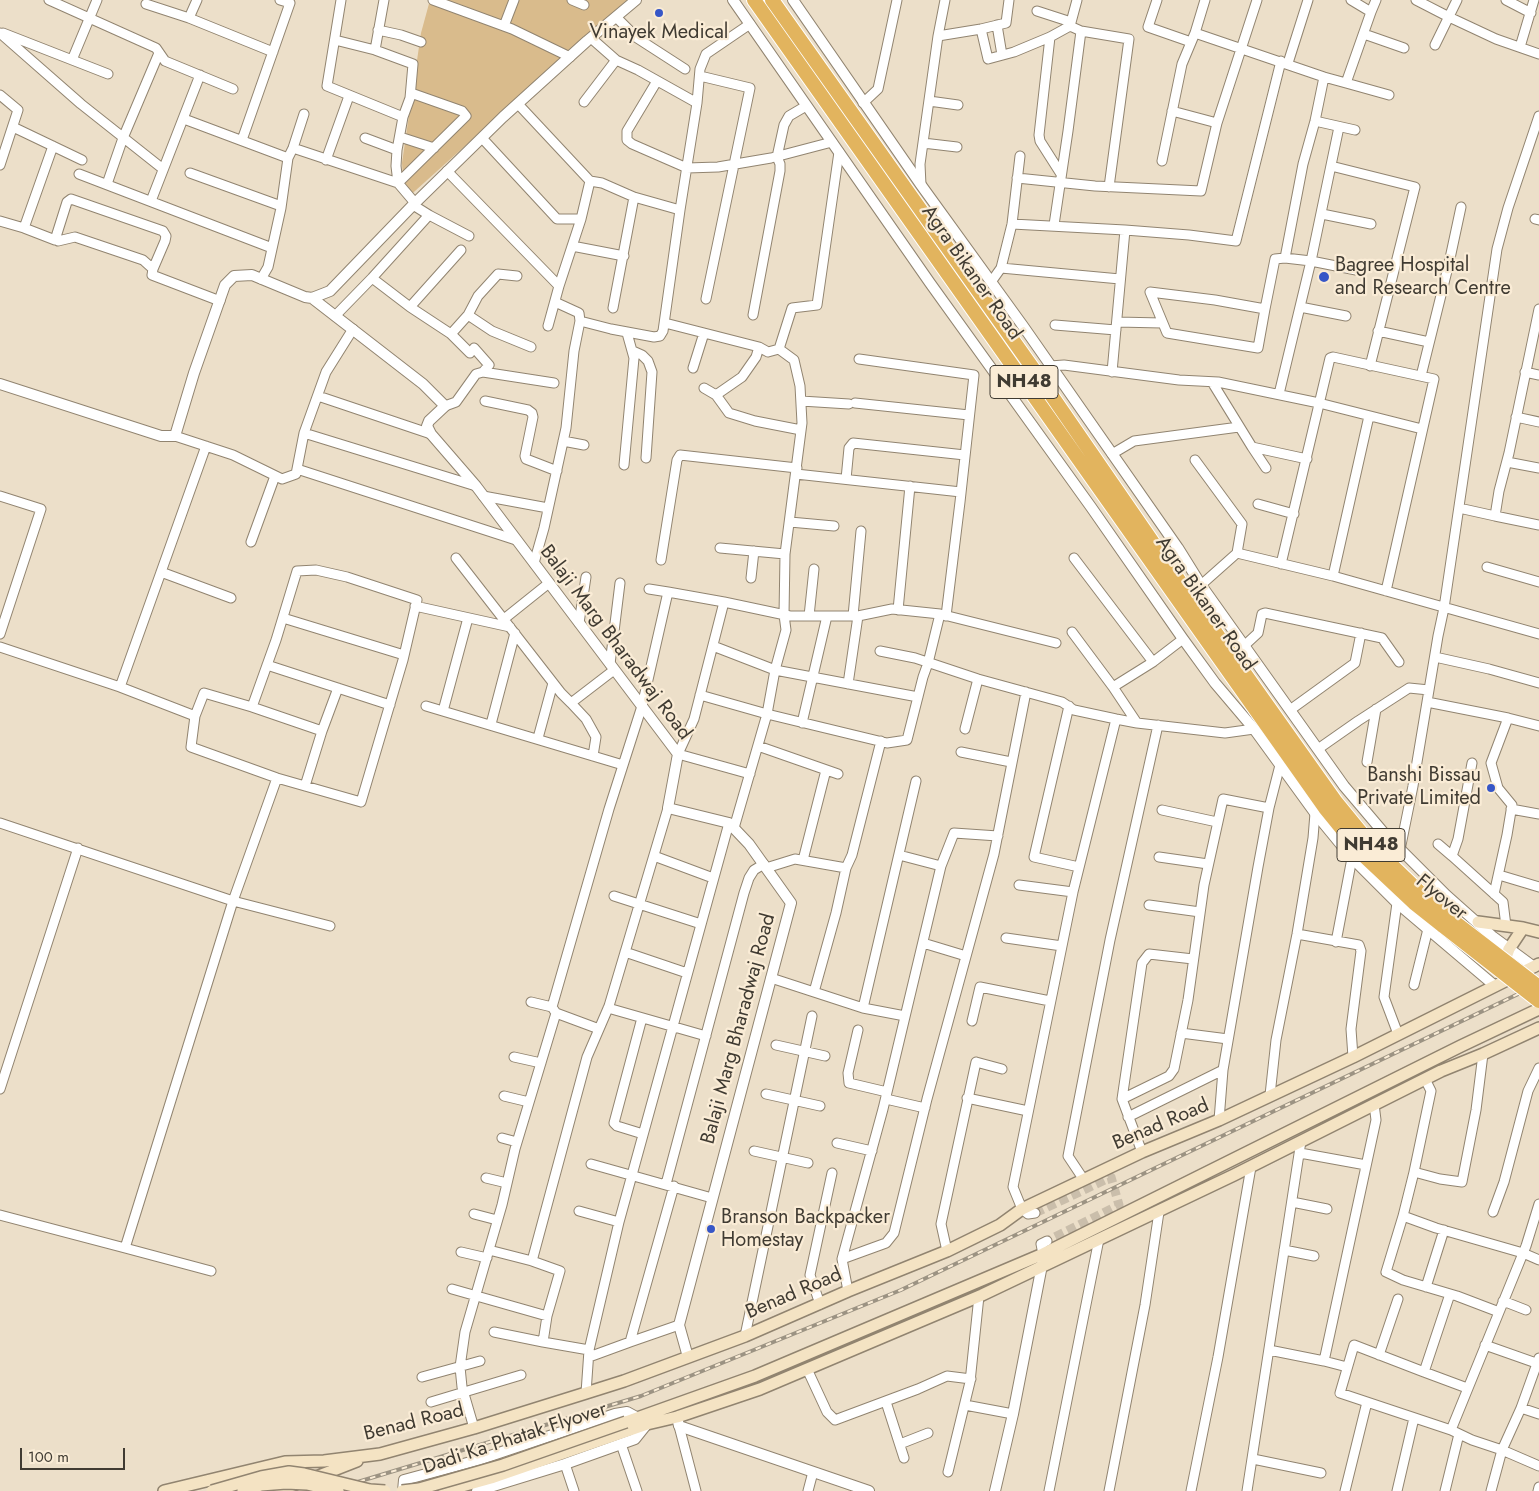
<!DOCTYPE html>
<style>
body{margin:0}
#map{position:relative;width:1539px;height:1491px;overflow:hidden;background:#ecdfc9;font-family:Jost,sans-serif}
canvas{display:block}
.scale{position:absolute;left:20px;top:1448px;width:105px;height:22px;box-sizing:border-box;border:2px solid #403b32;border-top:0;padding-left:6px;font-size:15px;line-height:18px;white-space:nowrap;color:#403b32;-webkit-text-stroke:4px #faecd6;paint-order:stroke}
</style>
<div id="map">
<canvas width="1539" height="1491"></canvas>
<div class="scale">100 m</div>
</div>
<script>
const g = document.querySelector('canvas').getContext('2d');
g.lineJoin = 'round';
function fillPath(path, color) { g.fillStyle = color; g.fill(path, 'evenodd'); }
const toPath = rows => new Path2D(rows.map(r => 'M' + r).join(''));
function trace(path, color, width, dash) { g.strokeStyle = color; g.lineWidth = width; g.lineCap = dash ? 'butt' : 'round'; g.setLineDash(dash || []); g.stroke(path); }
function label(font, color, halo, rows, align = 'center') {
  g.font = font + ' Jost,sans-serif'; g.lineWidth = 4.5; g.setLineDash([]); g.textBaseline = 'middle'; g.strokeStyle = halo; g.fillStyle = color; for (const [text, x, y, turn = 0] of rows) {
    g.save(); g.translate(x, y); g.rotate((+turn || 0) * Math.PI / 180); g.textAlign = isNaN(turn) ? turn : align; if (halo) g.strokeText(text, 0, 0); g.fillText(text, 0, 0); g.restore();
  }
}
const green = toPath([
 [430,0,627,0,405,200,402,163,421,33]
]);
const minorTunnel = toPath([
 [1035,1213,1111,1177,1119,1205,1047,1241]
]);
const minor = toPath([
 [49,0,156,48,165,61,233,89],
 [197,0,189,18,273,52],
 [341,0,327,86,403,117,397,150,396,166,398,183],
 [433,0,512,29,570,57],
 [572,0,584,5],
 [1157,0,1148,27,1191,42],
 [1416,0,1449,17,1496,39,1539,54],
 [1506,0,1531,13],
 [146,4,189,18],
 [1037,11,1071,22],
 [1371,12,1376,0],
 [616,17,637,38,685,69],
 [997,25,1002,55],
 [504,26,514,0],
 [1070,26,1077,0],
 [981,29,988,59,1014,52,1050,37,1070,26,1081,31,1068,131,1054,225],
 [378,30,401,35,421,42],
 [1081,31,1129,39,1109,187],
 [0,33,81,104,163,169],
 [3,33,108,74],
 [1195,33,1324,77],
 [1364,34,1404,48],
 [938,36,981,29,1006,23,1009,0],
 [1050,37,1039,135,1040,141,1061,174],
 [591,38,616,60,638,70,697,103],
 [335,40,375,50,413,64,410,98,403,117],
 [1435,45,1457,0],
 [1520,47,1534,0],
 [375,50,384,0],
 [72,60,97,0],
 [1288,63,1308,0],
 [700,76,750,88,706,299],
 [657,81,627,131,627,140,632,144,687,168,718,167,771,158,832,142],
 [1346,83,1389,95],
 [0,95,18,110,0,165],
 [929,101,958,105],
 [584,102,616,60],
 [863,103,878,89,897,0],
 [518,104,590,181],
 [1172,111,1217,123],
 [184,119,288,158],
 [1315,121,1355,130],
 [13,127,82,160],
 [1339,127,1311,261,1356,270],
 [400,137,434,148],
 [365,138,397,150],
 [482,138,557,219,581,219],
 [242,140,290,3,280,0],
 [923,143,957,147],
 [53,146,24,228,55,240,67,202,71,199,163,231,166,236,165,241,153,269,152,275,220,301],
 [293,148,398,183,415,203],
 [326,160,349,96],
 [1162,161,1182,64,1195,33,1205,0],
 [1331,166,1415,187,1370,366],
 [447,171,559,286],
 [190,173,281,206],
 [79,174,272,248],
 [1017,178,1095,186,1201,191,1217,123,1257,0],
 [398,183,466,116,462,111,411,93],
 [107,184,123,138,159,53],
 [921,185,920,164,938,36,945,0],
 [151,201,200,75],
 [680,210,697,103,700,69,706,54,750,24],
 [1322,214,1371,224],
 [429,215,469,236],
 [1535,219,1539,220],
 [0,221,24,228],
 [1012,224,1125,230,1112,372],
 [1125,230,1189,235,1236,241,1281,61],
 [58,241,75,237,143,260,153,269],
 [572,246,624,256],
 [1001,268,1120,279],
 [372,278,410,307,451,334,468,315,492,331,531,347],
 [261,279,268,267,281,208,288,158,293,148,304,114],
 [991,282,1001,268,1012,224,1020,156],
 [555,302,579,313,580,321],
 [410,307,461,250],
 [1300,307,1346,316],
 [1265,309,1258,348,1167,333,1150,292,1215,300,1265,309,1275,259,1285,258],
 [468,315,478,296,498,274,517,276],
 [753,315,780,171,780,164,777,157,784,125,789,116,806,106],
 [335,316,372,278,429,215,413,205],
 [1117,322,1162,323],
 [665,323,759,347],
 [1055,325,1116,330],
 [548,326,559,286,581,219,590,181,602,183,634,197,613,308],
 [1378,331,1429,342],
 [451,334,470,353],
 [474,348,489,365,483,372],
 [633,351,642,355,648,361,652,372,646,458],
 [859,359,974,375,960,502,946,616],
 [1050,366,1064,365,1179,380,1218,382,1319,403,1422,429],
 [693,368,704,333],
 [1525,372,1539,375],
 [1421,376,1449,263,1461,207],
 [1212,382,1252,447,1307,459],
 [704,388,716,395,729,413,755,421,801,430],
 [1279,394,1311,261,1285,258,1303,164,1315,121,1324,77,1346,83,1371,12,1351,0],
 [716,395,742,377,756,357,759,347,768,352,779,349],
 [318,396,431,434],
 [485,401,528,410,532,413,533,417,525,456,526,459,557,471],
 [801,401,849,404],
 [855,403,969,415],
 [445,406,456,402,476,374,483,372,554,383],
 [1516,417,1539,422],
 [304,433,476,486],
 [175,436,233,455,282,479,296,474,304,433,326,372,353,329],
 [563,441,584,445],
 [1252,447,1266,468],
 [1112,454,1134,441,1239,427],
 [1195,460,1242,524,1237,553],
 [1507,462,1539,468],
 [624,465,634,358,627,333],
 [297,469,516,540],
 [796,474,961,492],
 [846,479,849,448,853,443,965,455],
 [0,496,41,509,0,634],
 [483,496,548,508],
 [1258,504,1294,514],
 [1459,508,1495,516,1499,491,1509,453,1539,309],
 [1495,516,1539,525],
 [790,522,834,526],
 [251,542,275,476],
 [720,548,785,554],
 [456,558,561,693,571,703,614,670],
 [1074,558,1153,662],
 [661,560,677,460,680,455,797,468],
 [534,563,544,528,566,428,574,351,580,321,611,329,654,337,660,336,663,331,680,210,634,197],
 [1281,564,1330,358,1333,357,1434,379,1386,591],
 [1487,567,1539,582],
 [161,572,231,598],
 [1333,576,1369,416],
 [751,578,754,551],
 [1201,585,1237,553,1333,576,1539,634],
 [649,589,668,592],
 [415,606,510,627],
 [898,610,910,486],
 [809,616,814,569],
 [853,616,861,531],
 [283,618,404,655],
 [504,619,549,583],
 [579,623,586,577],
 [1072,632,1113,687,1137,723],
 [1245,645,1258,633,1262,614,1265,613,1382,638,1399,662],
 [713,646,775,670,918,697],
 [0,647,120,687,195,716,204,693,252,707,276,640,297,571,316,570,347,577,417,600,403,660,361,802,277,778,191,747,195,716],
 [880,651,915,658,978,679,1062,702,1074,710,1116,719,1137,723,1225,733,1254,729],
 [1435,657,1489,669,1539,683],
 [610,664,620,583],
 [267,665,390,705],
 [848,684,858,616],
 [120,687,206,446],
 [1113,687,1153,662,1183,639],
 [700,695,767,714,887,743,907,740,923,677,928,663,940,614,1056,643],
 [1427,702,1508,718,1491,763,1498,788,1512,805,1507,835,1494,894],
 [571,703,586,719,596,737,593,756],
 [426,706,623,765],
 [1069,706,1034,857,1079,867],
 [252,707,322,731,338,688],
 [1290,710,1355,663,1361,633],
 [443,711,468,618],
 [1508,718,1539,726],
 [802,723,827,616],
 [491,724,515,633],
 [965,729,978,679],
 [538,738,553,683],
 [758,746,838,774],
 [1318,749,1358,721,1409,688,1429,690],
 [961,752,1011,762],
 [1367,762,1376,709],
 [1472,763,1458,839,1452,856,1503,902,1506,926],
 [750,774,678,754,694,719,724,602,790,616,858,616,892,609,940,614],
 [305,786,322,731],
 [1511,809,1539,814],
 [1162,810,1217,822],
 [0,823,233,901,330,926],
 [734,828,767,714,775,670,786,630,784,615,785,554,802,423,800,386,794,360,779,349,792,308,817,305,839,152],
 [1438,844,1452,856],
 [1400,850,1413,786,1438,636,1444,608,1497,249,1508,208,1539,116],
 [654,856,713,878],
 [1159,857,1208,864],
 [803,860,826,770],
 [941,866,954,833,998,836],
 [766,868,795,859,846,868,852,855,881,741],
 [1499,875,1539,887],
 [1019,885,1073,892],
 [614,896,701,924],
 [1397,903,1384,997,1398,1034],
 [1149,905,1200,912],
 [1297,934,1359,945,1361,951,1351,1029,1353,1057],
 [1006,938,1062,946],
 [1336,942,1352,858],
 [923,943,966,956],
 [625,952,687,973],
 [771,978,863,1008,905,1016],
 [1414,985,1428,929],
 [814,992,836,913,846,868],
 [531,1002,552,1007],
 [608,1008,706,1036],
 [863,1008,916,781],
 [556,1013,599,1029],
 [642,1018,614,1123,617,1126,643,1134],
 [972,1021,980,987,1050,1001],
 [858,1030,848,1073,849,1083,887,1092],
 [1181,1033,1228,1039],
 [776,1045,825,1056],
 [514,1057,541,1063],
 [1425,1079,1431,1091,1414,1172,1440,1179,1462,1182,1476,1110,1483,1054],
 [0,1089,78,848],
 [766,1094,820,1106],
 [1270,1095,1276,1040,1297,934,1313,838,1315,813],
 [504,1096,529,1102],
 [967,1098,1028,1111],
 [886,1099,925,1108],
 [1122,1099,1169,1076,1174,1069,1188,1000,1204,885,1223,799,1269,808],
 [1128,1117,1223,1070],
 [1219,1120,1223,1070,1258,867,1269,808,1280,765],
 [502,1138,517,1142],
 [837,1143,872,1151],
 [754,1151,808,1163],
 [1142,1152,1122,1099,1142,963,1149,954,1193,959],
 [1300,1153,1366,1165],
 [591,1164,712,1198],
 [1414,1172,1403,1216,1436,1228,1523,1253,1539,1260],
 [486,1178,507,1183],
 [1084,1180,1068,1156,1110,940,1158,725],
 [666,1184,744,893,749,878,754,870,764,864],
 [674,1186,630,1342,679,1325],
 [1292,1202,1327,1209],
 [1539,1204,1526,1246,1451,1430,1472,1440,1502,1450,1539,1466],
 [579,1211,619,1222],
 [1493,1212,1504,1182,1528,1091,1539,1068],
 [1035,1213,1028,1214,1022,1209,1013,1187,1073,892,1116,719],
 [474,1214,497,1220],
 [0,1215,125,1248,233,901,277,778],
 [1403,1216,1386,1272,1403,1280,1457,1296,1499,1312],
 [125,1248,211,1271],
 [489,1250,532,1261],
 [1284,1250,1314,1256],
 [947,1251,941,1224,976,1062,1002,1069],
 [461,1252,487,1258],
 [1043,1254,1041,1244,1047,1241],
 [842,1259,886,1243,894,1233,927,1099,994,854,1026,692],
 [1426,1287,1444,1230],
 [452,1289,547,1316],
 [848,1291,842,1259,883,1109,941,866,899,855],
 [1450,1294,1424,1372,1467,1388],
 [1503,1301,1526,1310],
 [820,1304,810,1275,832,1173],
 [494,1332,543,1342],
 [745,1336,812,1016],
 [1485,1345,1539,1364],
 [589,1350,619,1222,729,823],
 [1269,1350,1324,1361],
 [1379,1355,1398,1299],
 [589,1357,630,1342],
 [1347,1367,1324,1361,1376,1120,1374,1104],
 [807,1369,827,1412,835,1420,918,1389,947,1376,971,1379],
 [1424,1372,1354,1345,1340,1393,1451,1430],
 [422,1377,480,1361],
 [586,1393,589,1350,543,1342,547,1316,560,1271,532,1261,587,1057,609,1006,668,808],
 [431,1402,521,1375],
 [886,1402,904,1458],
 [965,1405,1013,1414],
 [1521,1408,1539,1414],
 [679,1426,696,1491],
 [474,1428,462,1387,460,1367,465,1332,502,1205,515,1149,556,1013,552,1007,609,809,642,706,668,592,724,602],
 [621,1444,637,1491],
 [900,1444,928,1433],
 [1253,1459,1321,1473],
 [565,1464,574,1491],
 [948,1472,970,1382,979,1296],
 [808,1491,813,1472],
 [1049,1491,1099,1239],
 [1109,1491,1145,1305,1159,1212],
 [1191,1491,1218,1357,1251,1167],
 [1247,1491,1301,1141],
 [1345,1491,1367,1402],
 [1397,1491,1414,1418],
 [1445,1491,1459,1434],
 [1491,1491,1502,1450,1521,1408,1539,1358],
 [1538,1491,1539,1487]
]);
const tertiary = toPath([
 [733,0,930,283,1091,507,1183,639,1215,683,1254,729,1315,813,1352,858,1397,903,1495,986],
 [793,0,921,185,1023,326,1178,548,1201,585,1344,786,1383,832,1446,895,1492,936,1534,967],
 [312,298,423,384,445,406,429,421,427,426,431,434,476,486,678,754,668,808,729,823,749,844,791,903,679,1325,688,1357],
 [0,384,161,436,175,436,194,373,225,285,234,276,252,275,305,297,312,298,330,291,413,205,503,117,587,41,636,0],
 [677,1417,679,1426,869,1491],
 [403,1491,404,1480,478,1460,615,1414,627,1412,638,1418],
 [477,1491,565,1464,635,1439,647,1424],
 [995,1491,1013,1414,1043,1260]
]);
const secondary = toPath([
 [1478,922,1523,928,1539,932],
 [1502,968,1509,949,1523,928],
 [626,1422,755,1376,1043,1254,1461,1046,1539,1009],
 [311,1479,357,1461],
 [164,1491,285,1462,324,1461,380,1454,474,1428,586,1393,624,1381,745,1336,848,1291,947,1251,1000,1225,1022,1209,1142,1152,1219,1120,1353,1057,1539,964],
 [277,1491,296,1484],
 [444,1491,491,1478,647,1424,677,1417,760,1389,982,1295,1234,1175,1441,1071,1483,1054,1539,1028]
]);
const trunk = toPath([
 [754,0,1325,808,1364,856,1414,903,1443,926],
 [772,0,1032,367,1187,592,1336,802,1372,846,1430,902,1452,920]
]);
const rail = toPath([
 [328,1491,641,1396,901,1290,1539,984]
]);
const secondaryBridge = toPath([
 [212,1491,261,1477,289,1472,304,1474,370,1490,385,1491],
 [243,1491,261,1485,286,1483,307,1484,338,1491],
 [402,1491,419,1489,503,1465,626,1422]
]);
const trunkBridge = toPath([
 [1452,920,1539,987],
 [1443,926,1539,1001]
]);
const markers = [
 [659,13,5,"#3656c7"],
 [1324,277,6,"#3656c7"],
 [1491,788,5,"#3656c7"],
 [711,1229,5,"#3656c7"]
];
const shields = [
 [1024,382,68],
 [1371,845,68]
];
const shieldNames = [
 ["NH48",1024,382],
 ["NH48",1371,845]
];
const poiNames = [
 ["Vinayek Medical",659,33,"center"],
 ["Bagree Hospital",1335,266],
 ["and Research Centre",1335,289],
 ["Banshi Bissau",1481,776,"right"],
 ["Private Limited",1481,799,"right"],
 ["Branson Backpacker",721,1218],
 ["Homestay",721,1241]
];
const streetNames = [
 ["Agra Bikaner Road",971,273,55],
 ["Agra Bikaner Road",1205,604,55],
 ["Balaji Marg Bharadwaj Road",615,643,53],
 ["Flyover",1441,898,39],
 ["Balaji Marg Bharadwaj Road",739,1029,-75],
 ["Benad Road",1161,1125,-23],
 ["Benad Road",794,1294,-23],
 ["Benad Road",414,1423,-14],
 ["Dadi Ka Phatak Flyover",515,1439,-18]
];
fillPath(green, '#d9bb8c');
trace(minorTunnel, '#cabeab', 9, [9, 4.5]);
trace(minor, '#918470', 11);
trace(tertiary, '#918470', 12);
trace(secondary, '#918470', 14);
trace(trunk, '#fff', 16);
trace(minor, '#fff', 9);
trace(tertiary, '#fff', 10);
trace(secondary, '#f4e3c3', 11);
trace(trunk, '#e2b45e', 14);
trace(rail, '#9c9383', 4);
trace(rail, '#faecd6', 2, [5.5]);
trace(secondaryBridge, '#918470', 14, []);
trace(trunkBridge, '#fff', 16, []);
trace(secondaryBridge, '#f4e3c3', 11);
trace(trunkBridge, '#e2b45e', 14);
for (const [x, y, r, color] of markers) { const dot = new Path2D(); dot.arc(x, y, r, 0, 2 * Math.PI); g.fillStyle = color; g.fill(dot); trace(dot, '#faecd6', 2); }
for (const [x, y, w] of shields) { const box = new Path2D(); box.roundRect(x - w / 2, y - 16.5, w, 33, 4); g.fillStyle = '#faecd6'; g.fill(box); trace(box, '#403b32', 1); }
label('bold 19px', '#403b32', null, shieldNames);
label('20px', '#403b32', '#faecd6', poiNames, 'left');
label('20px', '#403b32', '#faecd6', streetNames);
</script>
